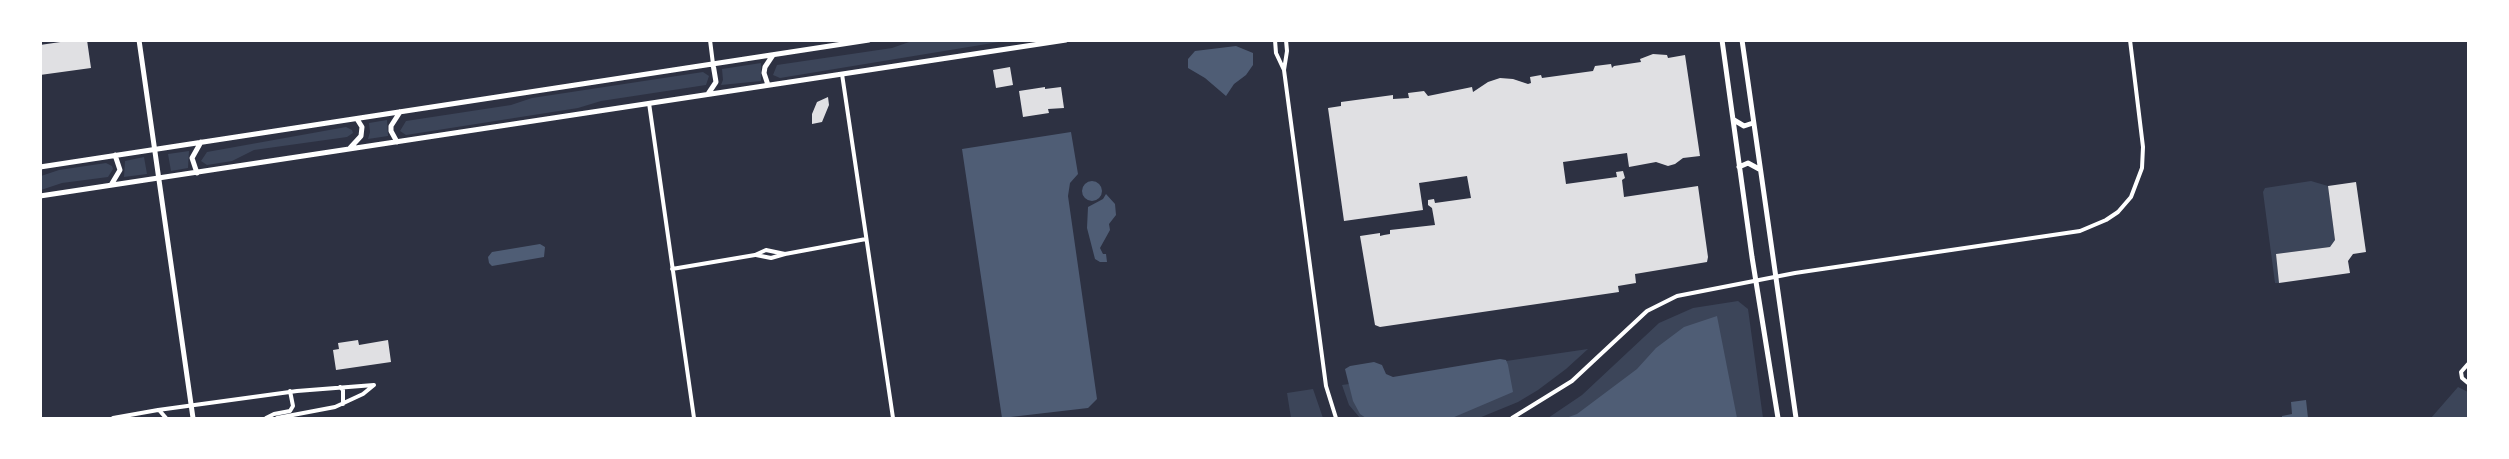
<!DOCTYPE html>
<style>
body{margin:0}
#map{position:relative;width:2509px;height:459px;overflow:hidden;background:#2d3142;font-family:"PT Sans Narrow",sans-serif}
canvas{display:block}
.frame{position:absolute;inset:0;border:42px solid #fff;pointer-events:none}
</style>
<div id="map">
<canvas width="2509" height="459"></canvas>
<div class="frame"></div>
</div>
<script>
const g = document.querySelector('canvas').getContext('2d');
g.lineJoin = 'round';
function fillPath(path, color) { g.fillStyle = color; g.fill(path, 'evenodd'); }
const toPath = rows => new Path2D(rows.map(r => 'M' + r).join(''));
function trace(path, color, width, dash) { g.strokeStyle = color; g.lineWidth = width; g.lineCap = dash ? 'butt' : 'round'; g.setLineDash(dash || []); g.stroke(path); }
const green = toPath([
 [912,41,1005,41,780,78,773,75,777,65,892,48],
 [761,63,761,81,721,85,723,80,722,69],
 [703,72,709,76,706,85,601,101,578,108,406,135,400,131,406,121,511,105,532,98],
 [387,120,388,136,368,139,370,132,369,123],
 [346,127,352,130,353,133,347,137,254,150,232,161,207,165,201,161,207,152],
 [189,151,188,168,171,171,168,154],
 [144,157,147,174,124,177,125,161],
 [106,163,112,166,113,169,108,177,62,183,41,190,41,176,59,170],
 [2311,181,2328,186,2335,240,2330,247,2276,254,2279,283,2275,283,2263,192,2265,188],
 [1738,301,1748,309,1763,418,1548,418,1582,395,1659,323,1693,308],
 [1588,349,1566,369,1538,390,1518,402,1479,418,1360,418,1349,405,1342,385],
 [2458,387,2468,392,2468,418,2431,418],
 [1313,389,1323,418,1291,418,1287,393]
]);
const water = toPath([
 [1236,46,1253,53,1253,65,1246,75,1234,84,1226,96,1205,78,1188,68,1188,59,1195,51],
 [1071,132,1078,174,1070,183,1068,196,1097,399,1088,408,1002,418,962,149],
 '1082 191a10 10 0 1 1 20 0a10 10 0 1 1-20 0Z',
 [1106,194,1115,204,1116,215,1109,224,1110,230,1100,248,1103,254,1106,254,1107,262,1100,262,1095,259,1087,228,1088,207,1103,199],
 [540,244,545,247,544,257,492,266,489,263,488,257,492,252],
 [1717,316,1737,418,1566,418,1577,414,1637,369,1656,348,1684,327],
 [1500,359,1506,360,1508,365,1513,392,1452,418,1366,418,1360,414,1353,401,1345,369,1350,366,1374,362,1382,365,1386,374,1393,377],
 [2306,400,2308,418,2282,418,2282,416,2292,414,2291,402]
]);
const building = toPath([
 [74,40,87,40,91,68,40,75,40,45],
 [1653,54,1667,55,1668,58,1685,55,1700,156,1683,158,1675,164,1668,166,1656,162,1629,167,1627,153,1563,162,1566,184,1617,177,1616,172,1623,171,1625,178,1622,180,1624,197,1698,186,1708,257,1707,262,1635,274,1636,283,1618,286,1619,292,1380,327,1375,325,1360,236,1380,233,1380,236,1384,235,1390,234,1390,230,1435,225,1432,208,1428,205,1428,200,1434,199,1435,203,1471,198,1467,176,1419,183,1423,210,1344,221,1328,108,1341,106,1341,102,1393,95,1393,99,1409,98,1408,93,1424,91,1428,96,1472,87,1473,92,1488,82,1500,78,1513,79,1528,84,1531,83,1530,77,1541,75,1542,78,1593,71,1595,66,1611,64,1612,68,1614,66,1641,62,1640,59],
 [1010,67,1013,85,996,88,993,70],
 [1045,87,1045,89,1061,87,1064,108,1048,109,1049,113,1023,117,1019,91],
 [828,97,829,105,822,122,812,124,812,114,817,102],
 [2356,182,2366,252,2353,254,2348,261,2350,273,2279,283,2276,254,2330,247,2335,240,2328,186],
 [358,340,359,345,388,340,391,362,336,370,333,350,339,349,338,343]
]);
const minor = toPath([
 [710,40,713,64],
 [1275,40,1276,53,1284,70,1326,386,1336,418],
 [1284,70,1287,51,1286,40],
 [842,74,893,418],
 [649,103,694,418],
 [756,255,771,258,785,254,866,239],
 [672,269,755,255,766,250,785,254],
 [2468,364,2461,372,2462,378,2468,383],
 [340,387,343,390,343,404],
 [159,410,166,418],
 [113,418,158,410,297,391,374,385],
 [266,418,274,414,290,411,293,406,290,391],
 [277,418,335,407,363,394,374,385],
 [1512,418,1572,381,1647,311,1677,296,1795,273,2080,231,2106,220,2118,212,2131,197,2142,168,2143,147,2130,40]
]);
const secondary = toPath([
 [139,40,193,418],
 [1722,40,1752,257,1778,418],
 [1742,40,1796,418],
 [1734,120,1744,126,1753,123],
 [1739,167,1748,163,1759,169]
]);
const primary = toPath([
 [768,85,764,73,765,67,773,55],
 [708,94,716,82,713,64],
 [397,142,391,131,391,126,400,112],
 [350,148,361,136,362,127,357,119],
 [40,167,869,40],
 [197,173,192,158,201,142],
 [111,185,120,170,115,155],
 [40,196,1066,40]
]);
fillPath(green, '#3c4559');
fillPath(water, '#4f5d75');
fillPath(building, '#e0e0e3');
trace(minor, '#fff', 4);
trace(secondary, '#fff', 5);
trace(primary, '#fff', 5);
</script>
